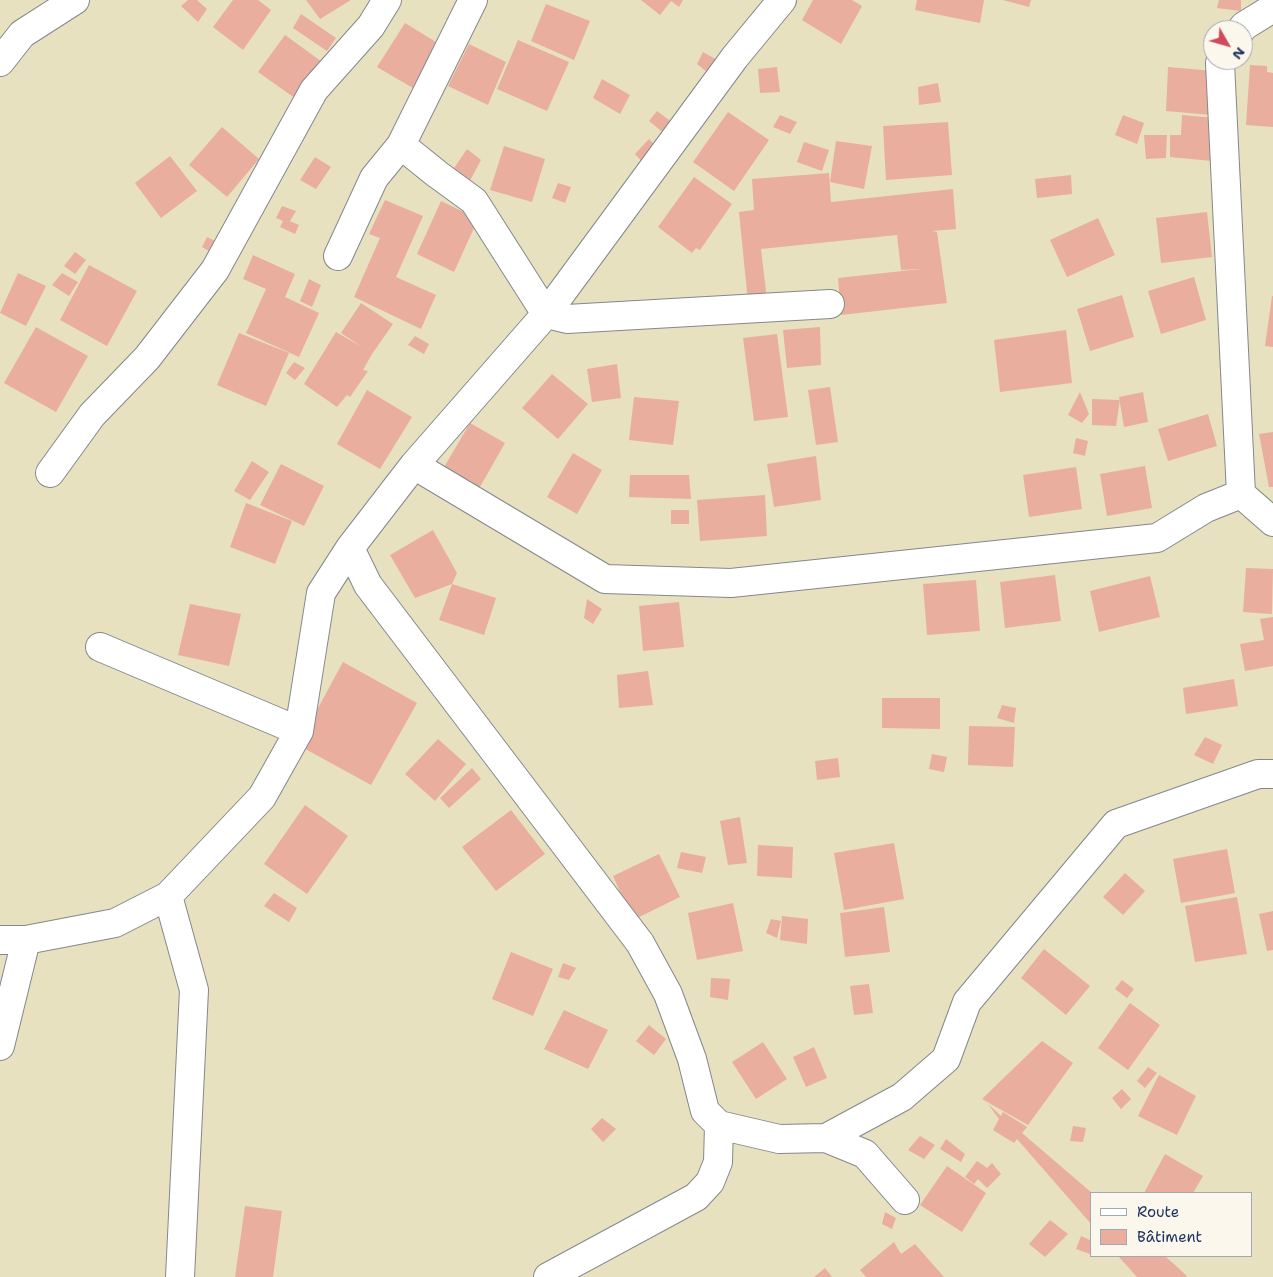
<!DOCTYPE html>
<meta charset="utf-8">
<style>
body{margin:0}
#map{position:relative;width:1273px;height:1277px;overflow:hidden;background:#e8e1bf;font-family:"Shantell Sans",sans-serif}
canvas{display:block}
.legend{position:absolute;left:1090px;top:1192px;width:162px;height:65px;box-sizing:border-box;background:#fbf7ec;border:1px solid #a1a7b3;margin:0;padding:6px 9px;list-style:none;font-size:15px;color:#1b2f5e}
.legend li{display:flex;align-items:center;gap:10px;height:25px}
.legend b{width:25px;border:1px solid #a1a7b3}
.north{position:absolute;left:1203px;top:20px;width:50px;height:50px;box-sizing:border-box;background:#fbf7ec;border:1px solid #a1a7b3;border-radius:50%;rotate:128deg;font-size:14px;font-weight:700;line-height:20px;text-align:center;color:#1b2f5e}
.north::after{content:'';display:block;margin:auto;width:18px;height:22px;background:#d1495b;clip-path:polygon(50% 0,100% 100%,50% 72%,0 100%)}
</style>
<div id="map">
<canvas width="1273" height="1277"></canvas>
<ul class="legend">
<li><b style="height:6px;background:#fff"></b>Route</li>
<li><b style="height:14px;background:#e9ae9e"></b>Bâtiment</li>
</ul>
<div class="north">N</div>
</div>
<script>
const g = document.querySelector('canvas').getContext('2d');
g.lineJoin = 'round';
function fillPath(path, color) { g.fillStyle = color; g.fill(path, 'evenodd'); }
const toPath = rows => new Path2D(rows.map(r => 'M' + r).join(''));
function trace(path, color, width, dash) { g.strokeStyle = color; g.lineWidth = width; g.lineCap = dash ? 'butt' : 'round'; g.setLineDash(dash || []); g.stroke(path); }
const building = toPath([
 [188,0,197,0,207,9,198,22,181,6],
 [233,0,258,0,271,10,243,50,213,27],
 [306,0,351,0,320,19],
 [641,0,683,0,679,7,671,1,660,15],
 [813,0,852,0,862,6,841,44,802,20],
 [917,0,984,0,980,23,915,10],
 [1003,0,1031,0,1029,7],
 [1219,0,1241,0,1241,11,1217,8],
 [546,4,590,21,574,60,531,41],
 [301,14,336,38,327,51,293,28],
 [405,23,444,47,418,91,377,67],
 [285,35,325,64,299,101,258,72],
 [518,40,569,62,547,111,497,89],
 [469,44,506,62,488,105,448,86],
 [703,52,717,60,707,72,697,64],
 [1250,65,1267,66,1267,72,1273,73,1273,127,1246,125],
 [777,67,780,92,760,93,758,69],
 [1168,67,1214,71,1211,115,1166,111],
 [602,79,630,95,620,114,593,98],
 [938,83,941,102,919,105,918,87],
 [657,111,673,123,665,134,649,121],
 [728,112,769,140,734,191,693,162],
 [780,115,797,122,790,134,773,127],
 [1123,115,1144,123,1137,144,1115,135],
 [1182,115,1215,118,1212,161,1170,157,1170,135,1181,135],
 [948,122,952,175,886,180,883,126],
 [222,127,259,159,227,197,189,165],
 [1144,135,1167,135,1166,158,1146,159],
 [649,139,659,149,644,164,635,154],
 [836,141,872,146,864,189,830,182],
 [804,142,829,150,822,171,797,162],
 [504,146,545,159,532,202,490,190],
 [467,149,481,160,467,186,450,174],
 [170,156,197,191,161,218,135,183],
 [315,157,331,167,316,189,300,180],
 [829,173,831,202,953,189,956,229,932,231,937,232,947,303,841,315,838,278,921,269,901,270,897,235,761,249,767,300,748,302,739,212,754,210,752,179],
 [1071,175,1072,194,1037,198,1035,179],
 [694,177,732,204,700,250,696,248,692,253,658,227],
 [558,183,571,187,565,203,552,198],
 [385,200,423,216,396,277,436,295,421,329,354,297,380,238,369,234],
 [441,201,478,219,454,272,417,254],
 [282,206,296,211,290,221,299,225,295,234,280,227,283,221,276,218],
 [1207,212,1212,257,1161,263,1156,218],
 [1098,218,1115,255,1067,277,1050,240],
 [207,237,221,244,216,255,202,247],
 [75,252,86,260,75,274,64,266],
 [253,255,295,274,285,297,319,313,299,357,246,333,266,289,243,279],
 [89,265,137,291,107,346,60,320],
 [18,273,46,286,26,326,0,313],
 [62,273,78,282,69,296,52,285],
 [1194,277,1206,320,1161,334,1148,291],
 [309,279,321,285,312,307,300,301],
 [1122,295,1134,337,1090,351,1077,309],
 [1272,296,1273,296,1273,347,1265,346],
 [361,303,393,324,372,354,363,370,368,371,350,397,347,395,337,407,304,384,336,332,362,347,341,333],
 [36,327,88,356,56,412,4,383],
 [820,327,821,365,787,368,783,330],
 [1066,330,1072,383,1000,392,994,340],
 [239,333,289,353,266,406,217,385],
 [777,334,788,417,754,421,743,338],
 [415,336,429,344,424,354,408,345],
 [294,362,305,368,295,380,286,373],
 [617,364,621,398,592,402,587,369],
 [552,374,588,404,558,439,522,408],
 [830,387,838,442,816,445,808,390],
 [367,390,412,417,380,469,337,444],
 [1080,392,1089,414,1082,423,1068,415],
 [1143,392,1148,422,1124,427,1119,397],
 [634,397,679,401,673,445,629,440],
 [1092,399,1120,400,1116,426,1092,425],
 [1208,414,1217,446,1168,461,1158,429],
 [470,423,505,443,476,494,440,474],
 [1273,432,1273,487,1269,487,1259,434],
 [1076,438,1088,441,1085,456,1073,453],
 [573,453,602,470,577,514,547,497],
 [816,456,821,500,774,507,767,464],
 [252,461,269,472,250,500,234,491],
 [281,464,324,486,304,526,260,505],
 [1145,466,1152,508,1107,516,1100,474],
 [1076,467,1082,509,1029,517,1023,475],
 [630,475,689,475,691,499,629,497],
 [765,495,767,536,700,541,697,500],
 [246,503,292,521,275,564,230,547],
 [671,510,689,510,689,524,671,524],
 [433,530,457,573,452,584,415,598,390,555],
 [1246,568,1273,569,1272,614,1243,612],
 [1055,575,1061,621,1005,628,1000,582],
 [1150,576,1160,617,1099,632,1090,591],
 [976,580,980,631,927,635,923,584],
 [452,584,496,598,484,635,439,620],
 [587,599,602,609,593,624,584,618],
 [679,602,684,647,643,651,639,606],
 [190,604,241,614,229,666,178,655],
 [1273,617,1273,666,1245,671,1240,644,1264,640,1260,619],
 [343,662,417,703,371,785,298,745],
 [648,671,653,705,619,708,617,675],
 [1234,679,1238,706,1186,714,1183,688],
 [882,698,940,698,940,729,882,728],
 [1002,705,1016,708,1014,723,997,718],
 [969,726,1015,727,1013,767,968,765],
 [1205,737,1222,745,1213,764,1194,755],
 [438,739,466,764,435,801,405,774],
 [932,754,947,757,944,772,929,769],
 [838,758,840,777,817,780,815,761],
 [472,768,481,779,449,808,440,798],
 [305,805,348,836,307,894,264,864],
 [511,810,545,854,496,891,462,847],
 [740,817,747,863,728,865,720,821],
 [894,843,904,899,844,910,834,853],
 [758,845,793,847,792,878,757,876],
 [1227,849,1235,893,1181,903,1173,859],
 [681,852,706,857,702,873,677,868],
 [659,854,680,897,633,920,613,876],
 [1125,873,1145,891,1123,915,1103,897],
 [274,893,297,908,289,922,264,906],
 [1237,897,1247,954,1195,962,1185,906],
 [733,903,743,951,697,960,688,913],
 [884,907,890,952,845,957,840,913],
 [1273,911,1273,950,1267,951,1259,914],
 [782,916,808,919,807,944,780,940],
 [771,919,781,921,777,938,766,933],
 [1044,949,1090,986,1066,1015,1021,978],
 [511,952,553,969,533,1016,492,999],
 [563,963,576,968,569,980,558,977],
 [711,978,730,979,728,1000,710,997],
 [1122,980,1134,989,1127,998,1115,989],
 [869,984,873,1013,854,1015,850,986],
 [1130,1003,1160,1025,1128,1070,1098,1048],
 [564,1010,608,1030,588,1069,544,1049],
 [649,1025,666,1039,654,1055,636,1041],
 [1042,1041,1073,1063,1028,1125,982,1099],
 [763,1042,787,1079,756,1099,732,1062],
 [814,1047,827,1078,806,1087,793,1057],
 [1148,1067,1157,1073,1145,1088,1137,1081],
 [1159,1075,1196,1096,1177,1135,1138,1116],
 [1122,1089,1131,1099,1121,1109,1112,1098],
 [988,1104,1001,1116,1003,1112,1027,1127,1022,1133,1092,1193,1092,1225,1017,1139,1014,1143,993,1130,999,1119],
 [602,1118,616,1129,603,1142,591,1129],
 [1073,1126,1086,1128,1083,1142,1070,1141],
 [920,1136,935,1145,924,1159,908,1150],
 [946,1139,965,1154,961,1162,940,1149],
 [1165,1154,1203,1176,1193,1193,1144,1193],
 [977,1161,987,1168,992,1163,1001,1174,987,1188,978,1179,974,1184,965,1177],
 [947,1166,986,1193,962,1232,920,1205],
 [245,1206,282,1211,273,1277,235,1277],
 [885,1212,896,1218,892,1229,882,1224],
 [1050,1220,1068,1234,1045,1257,1029,1244],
 [1081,1236,1092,1241,1090,1254,1076,1249],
 [894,1242,901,1254,915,1244,944,1277,866,1277,860,1270],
 [1118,1256,1165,1256,1187,1276,1186,1277,1137,1277],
 [825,1268,832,1277,814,1277]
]);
const minor = toPath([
 [782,0,735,57,546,314,414,465,350,548,368,585,640,943,668,994,692,1059,705,1111,719,1125,779,1139,826,1138,865,1154,905,1200],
 [1241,30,1244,26,1273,8],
 [1221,60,1220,63,1241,494,1273,522],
 [0,62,22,34,75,0],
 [401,145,437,174,474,201,546,314,567,319,830,304],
 [338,256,374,178,401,145,473,0],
 [414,465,605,579,731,583,1157,538,1206,508,1241,494],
 [50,473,92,415,147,358,215,270,314,90,371,26,387,0],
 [100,647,299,731],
 [168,896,194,990,180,1277],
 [0,940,26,940,115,923,168,896,262,797,299,731,321,593,350,548],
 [0,1046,26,940],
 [826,1138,902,1097,946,1059,967,1002,1116,824,1258,774,1273,774],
 [548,1277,696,1197,710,1182,718,1162,719,1125]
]);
fillPath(building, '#e9ae9e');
trace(minor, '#82888e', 30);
trace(minor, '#fff', 28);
</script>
